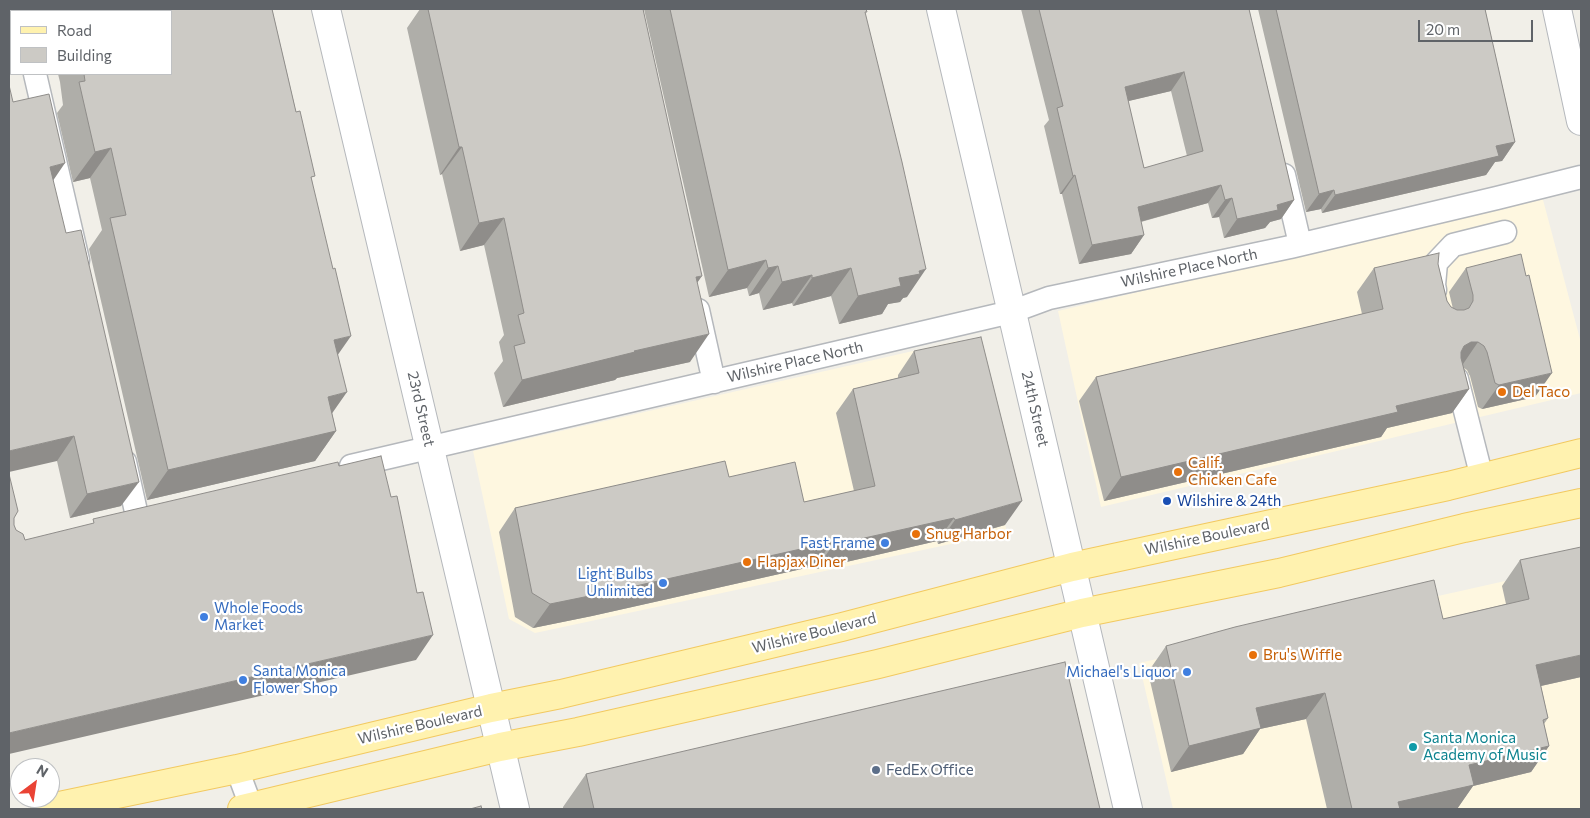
<!DOCTYPE html>
<style>
body{margin:0}
#map{position:relative;width:1590px;height:818px;overflow:hidden;background:#f1efe8;font-family:Commissioner,sans-serif}
canvas{display:block}
.frame{position:absolute;inset:0;border:10px solid #5f6368;pointer-events:none}
.legend{position:absolute;left:10px;top:10px;width:162px;height:65px;box-sizing:border-box;background:#fff;border:1px solid #bfc1c3;margin:0;padding:6px 9px;list-style:none;font-size:15px;color:#5f6368}
.legend li{display:flex;align-items:center;gap:10px;height:25px}
.legend b{width:25px;border:1px solid #bfc1c3}
.north{position:absolute;left:10px;top:758px;width:50px;height:50px;box-sizing:border-box;background:#fff;border:1px solid #bfc1c3;border-radius:50%;rotate:31deg;font-size:14px;font-weight:700;line-height:20px;text-align:center;color:#5f6368}
.north::after{content:'';display:block;margin:auto;width:18px;height:22px;background:#ea4335;clip-path:polygon(50% 0,100% 100%,50% 72%,0 100%)}
.scale{position:absolute;left:1418px;top:20px;width:115px;height:22px;box-sizing:border-box;border:2px solid #5f6368;border-top:0;padding-left:6px;font-size:15px;line-height:18px;white-space:nowrap;color:#5f6368;-webkit-text-stroke:4px #fff;paint-order:stroke}
</style>
<div id="map">
<canvas width="1590" height="818"></canvas>
<div class="frame"></div>
<ul class="legend">
<li><b style="height:6px;background:#fff2af"></b>Road</li>
<li><b style="height:14px;background:#cccac5"></b>Building</li>
</ul>
<div class="north">N</div>
<div class="scale">20 m</div>
</div>
<script>
const g = document.querySelector('canvas').getContext('2d');
g.lineJoin = 'round';
function fillPath(path, color) { g.fillStyle = color; g.fill(path, 'evenodd'); }
const toPath = rows => new Path2D(rows.map(r => 'M' + r).join(''));
function trace(path, color, width, dash) { g.strokeStyle = color; g.lineWidth = width; g.lineCap = dash ? 'butt' : 'round'; g.setLineDash(dash || []); g.stroke(path); }
function label(font, color, halo, rows, align = 'center') {
  g.font = font + ' Commissioner,sans-serif'; g.lineWidth = 4.5; g.setLineDash([]); g.textBaseline = 'middle'; g.strokeStyle = halo; g.fillStyle = color; for (const [text, x, y, turn = 0] of rows) {
    g.save(); g.translate(x, y); g.rotate((+turn || 0) * Math.PI / 180); g.textAlign = isNaN(turn) ? turn : align; if (halo) g.strokeText(text, 0, 0); g.fillText(text, 0, 0); g.restore();
  }
}
const commercial = toPath([
 [1542,196,1581,343,1581,393,1101,507,1058,311],
 [957,341,1007,532,535,633,509,619,473,451],
 [1581,564,1581,809,1173,809,1139,663]
]);
const service = toPath([
 [35,74,78,260],
 [1284,175,1300,244],
 [1435,290,1434,285,1436,263,1453,245,1505,232],
 [698,310,714,382],
 [1457,379,1482,478],
 [125,462,137,516],
 [351,466,1011,312,1049,298,1290,247,1497,198,1581,177],
 [237,769,252,809]
]);
const minor = toPath([
 [326,9,515,809],
 [941,9,1128,809],
 [1557,9,1581,121]
]);
const primary = toPath([
 [45,809,237,769,491,708,561,694,842,627,1072,567,1448,486,1581,453],
 [242,809,500,747,578,732,878,664,1082,613,1279,573,1464,528,1581,503]
]);
const wall = toPath([
 [33,9,272,9,312,180,338,355,332,413,336,431,315,461,147,500,89,249,102,230,90,178,73,182,57,113,63,105,60,82,58,74,171,74,171,11,34,11],
 [420,9,643,9,697,283,690,362,617,378,615,380,503,407,494,373,503,361,499,342,504,335,484,245,460,251,442,174,440,175,407,28],
 [644,9,866,9,865,14,907,297,903,298,900,302,888,304,882,314,839,324,831,296,793,306,792,303,763,310,759,293,749,296,747,288,709,297],
 [1021,9,1249,9,1294,200,1281,219,1270,222,1265,228,1224,238,1219,217,1212,218,1208,203,1141,222,1144,235,1131,254,1079,264,1062,194,1060,194,1044,126,1049,120],
 [1171,91,1187,156,1144,168,1128,101],
 [1258,9,1485,9,1515,142,1502,161,1495,162,1486,175,1322,213,1321,209,1306,212],
 [13,102,53,181,121,506,70,518,57,461],
 [1438,264,1447,301,1451,307,1453,309,1449,292,1466,268,1535,397,1482,409,1478,407,1470,376,1467,370,1464,368,1469,389,1452,413,1387,428,1381,437,1104,501,1079,401,1096,377,1362,314,1357,292,1374,268],
 [914,351,1005,525,938,544,937,541,816,569,815,566,592,616,533,628,515,617,499,532,515,508,729,477,804,502,854,491,836,413,853,389,898,378,898,375],
 [1520,560,1581,677,1541,686,1548,718,1544,724,1549,746,1531,772,1473,786,1457,809,1327,809,1306,719,1260,729,1243,754,1171,772,1148,672,1166,646,1443,619,1506,604,1502,586],
 [586,774,1100,809,563,809,563,807]
]);
const shadedWall = toPath([
 [9,9,23,9,22,11,11,11,11,23,9,23],
 [38,9,48,9,46,11,37,11],
 [1184,72,1171,91,1112,105,1125,87],
 [1515,142,1502,161,1495,162,1486,175,1322,213,1335,195,1496,146],
 [459,147,462,147,442,174,440,175],
 [111,148,90,178,73,182,95,152],
 [65,163,48,188,50,167],
 [1075,175,1062,194,1060,194,1073,176],
 [1221,185,1208,203,1125,226,1138,207],
 [1334,190,1321,209,1306,212,1319,194],
 [1232,198,1219,217,1212,218,1225,200],
 [1294,200,1281,219,1270,222,1265,228,1224,238,1237,219,1277,205],
 [504,218,484,245,460,251,479,223],
 [1144,235,1131,254,1079,264,1092,245],
 [766,260,747,288,709,297,728,270],
 [778,266,759,293,749,296,768,268],
 [851,268,831,296,793,306,812,278],
 [926,269,907,297,903,298,900,302,888,304,882,314,839,324,858,296,899,278,919,271],
 [812,275,792,303,763,310,782,282],
 [702,276,683,303,696,277],
 [709,334,690,362,617,378,615,380,503,407,522,380,634,351],
 [351,336,330,366,334,340],
 [1471,342,1478,342,1461,367,1448,370,1464,346],
 [1552,373,1535,397,1482,409,1499,385],
 [1469,389,1452,413,1387,428,1381,437,1104,501,1121,477,1396,406],
 [347,392,326,422,328,397],
 [336,431,315,461,147,500,168,470],
 [74,436,57,461,9,472,9,451],
 [139,482,121,506,70,518,87,494],
 [1022,501,1005,525,938,544,955,520],
 [954,518,937,541,816,569,833,545],
 [832,542,815,566,592,616,533,628,550,604],
 [433,635,416,660,9,754,9,733],
 [1581,655,1581,677,1518,691,1536,665],
 [1325,693,1306,719,1260,729,1243,754,1171,772,1189,746,1256,708],
 [1549,746,1531,772,1473,786,1457,809,1393,809,1398,802,1469,765]
]);
const building = toPath([
 [71,9,272,9,296,112,300,111,315,176,311,177,333,269,335,268,351,336,334,340,347,392,328,397,336,431,168,470,110,218,126,215,111,148,95,152,79,82,85,81,84,74,171,74,171,11,71,11,71,9],
 [428,9,643,9,702,276,696,277,709,334,634,351,635,352,522,380,514,346,525,343,518,315,524,313,504,218,479,223,462,147,459,147,428,9],
 [670,9,866,9,867,12,865,12,902,162,926,269,919,271,920,274,899,278,901,286,858,296,851,268,812,278,812,275,782,282,778,266,768,268,766,260,728,270,670,9],
 [1039,9,1249,9,1294,200,1277,205,1278,210,1237,219,1232,198,1225,200,1221,185,1138,207,1144,235,1092,245,1075,175,1073,176,1057,108,1063,106,1039,9],
 [1184,72,1203,151,1144,168,1125,87,1184,72],
 [1276,9,1485,9,1515,142,1496,146,1499,156,1335,195,1334,190,1319,194,1276,9],
 [9,85,13,102,49,94,65,163,50,167,66,233,81,230,139,482,87,494,74,436,9,451,9,85],
 [1439,253,1438,264,1447,301,1451,307,1457,310,1464,310,1469,308,1473,301,1473,295,1466,268,1521,254,1526,276,1529,275,1552,373,1499,385,1495,383,1487,352,1484,346,1478,342,1471,342,1464,346,1461,352,1461,358,1469,389,1396,406,1398,412,1121,477,1096,377,1383,309,1374,268,1439,253],
 [981,337,1022,501,955,520,954,518,833,545,832,542,609,592,550,604,532,593,515,508,725,461,729,477,795,462,804,502,875,486,853,389,919,373,914,351,981,337],
 [381,456,391,497,397,496,417,593,423,592,433,635,9,733,9,474,18,511,14,518,14,525,16,530,23,534,25,540,94,523,93,519,338,462,339,466,381,456],
 [1581,547,1581,655,1536,665,1548,718,1543,720,1549,746,1469,765,1474,785,1398,802,1400,809,1352,809,1325,693,1256,708,1261,728,1189,746,1166,646,1235,627,1434,580,1443,619,1529,599,1520,560,1581,547],
 [1065,662,1100,809,594,809,586,774,1065,662],
 [481,806,482,809,470,809,481,806]
]);
const markers = [
 [1502,392,5,"#e8710a"],
 [1178,472,5,"#e8710a"],
 [1167,501,5,"#1a4fb4"],
 [916,534,5,"#e8710a"],
 [885,543,5,"#3f7fe0"],
 [747,562,5,"#e8710a"],
 [663,583,5,"#3f7fe0"],
 [204,617,5,"#3f7fe0"],
 [1253,655,5,"#e8710a"],
 [1187,672,5,"#3f7fe0"],
 [243,680,5,"#3f7fe0"],
 [1413,747,5,"#0f9aa8"],
 [876,770,5,"#5c6f8a"]
];
const streetNames = [
 ["Wilshire Place North",1189,268,-12],
 ["Wilshire Place North",795,362,-13],
 ["23rd Street",421,409,77],
 ["24th Street",1035,409,77],
 ["Wilshire Boulevard",1207,537,-12],
 ["Wilshire Boulevard",814,633,-14],
 ["Wilshire Boulevard",420,725,-13]
];
const foodNames = [
 ["Del Taco",1512,392],
 ["Calif.",1188,463],
 ["Chicken Cafe",1188,480],
 ["Snug Harbor",926,534],
 ["Flapjax Diner",757,562],
 ["Bru's Wiffle",1263,655]
];
const transitNames = [
 ["Wilshire & 24th",1177,501]
];
const shopNames = [
 ["Fast Frame",875,543],
 ["Light Bulbs",653,574],
 ["Unlimited",653,591],
 ["Whole Foods",214,608,"left"],
 ["Market",214,625,"left"],
 ["Santa Monica",253,671,"left"],
 ["Flower Shop",253,688,"left"],
 ["Michael's Liquor",1177,672]
];
const cultureNames = [
 ["Santa Monica",1423,738],
 ["Academy of Music",1423,755]
];
const serviceNames = [
 ["FedEx Office",886,770]
];
fillPath(commercial, '#fef7e0');
trace(service, '#b5b8bc', 25);
trace(minor, '#b5b8bc', 30);
trace(primary, '#f2c960', 30);
trace(service, '#fff', 22);
trace(minor, '#fff', 28);
trace(primary, '#fff2af', 28);
fillPath(wall, '#afaea9');
fillPath(shadedWall, '#8f8d8a');
fillPath(building, '#cccac5');
trace(building, '#8f8d8a', 1);
for (const [x, y, r, color] of markers) { const dot = new Path2D(); dot.arc(x, y, r, 0, 2 * Math.PI); g.fillStyle = color; g.fill(dot); trace(dot, '#fff', 2); }
label('15px', '#5f6368', '#fff', streetNames);
label('15px', '#c56008', '#fff', foodNames, 'left');
label('15px', '#164399', '#fff', transitNames, 'left');
label('15px', '#366cbe', '#fff', shopNames, 'right');
label('15px', '#0d838f', '#fff', cultureNames, 'left');
label('15px', '#4e5e75', '#fff', serviceNames, 'left');
</script>
